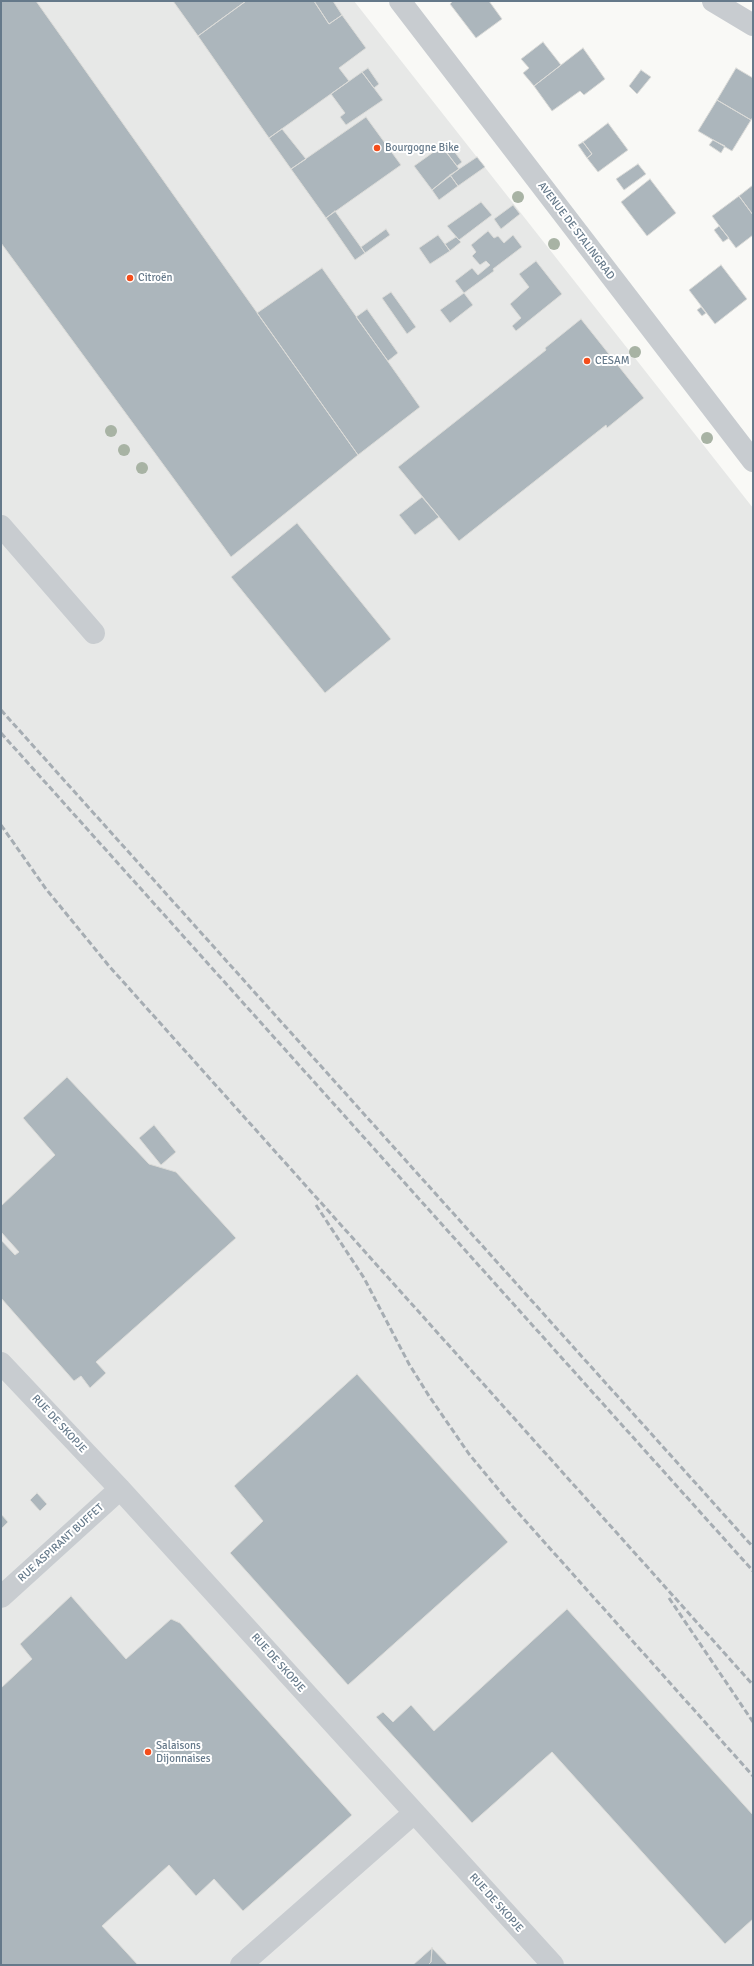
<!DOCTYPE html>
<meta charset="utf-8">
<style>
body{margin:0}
#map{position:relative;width:754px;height:1966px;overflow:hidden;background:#f9f9f6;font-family:Signika,sans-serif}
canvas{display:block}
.frame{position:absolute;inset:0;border:2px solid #65798a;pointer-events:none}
</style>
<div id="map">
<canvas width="754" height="1966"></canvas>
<div class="frame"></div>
</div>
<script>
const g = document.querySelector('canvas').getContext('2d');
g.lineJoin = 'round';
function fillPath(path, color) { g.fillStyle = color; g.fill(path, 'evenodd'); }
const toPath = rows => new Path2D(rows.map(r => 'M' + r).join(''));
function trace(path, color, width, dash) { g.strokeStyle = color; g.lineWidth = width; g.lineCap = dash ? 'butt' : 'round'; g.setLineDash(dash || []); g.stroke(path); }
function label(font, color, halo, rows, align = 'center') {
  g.font = font + ' Signika,sans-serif'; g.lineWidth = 4; g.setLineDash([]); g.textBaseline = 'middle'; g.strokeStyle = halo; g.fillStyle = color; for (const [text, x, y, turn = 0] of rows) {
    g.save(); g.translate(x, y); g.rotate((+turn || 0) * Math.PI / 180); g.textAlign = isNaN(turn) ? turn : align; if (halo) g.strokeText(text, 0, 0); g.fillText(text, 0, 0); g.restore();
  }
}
const built = toPath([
 [1,1,354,1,753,508,753,1965,1,1965]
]);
const building = toPath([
 [1,1,36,1,358,455,231,557,1,243,1,1],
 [173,1,246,1,198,36,173,1],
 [246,1,314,1,329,24,342,15,366,48,339,68,349,81,269,138,198,36,246,1],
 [314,1,333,1,342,15,329,24,314,1],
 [453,1,489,1,502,19,476,38,450,4,453,1],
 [543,42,561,65,534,86,523,73,529,68,521,59,543,42],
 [583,48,605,79,584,95,580,91,552,111,534,86,583,48],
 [368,68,379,84,374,88,362,72,368,68],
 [736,68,753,78,753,117,751,120,717,100,736,68],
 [641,70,651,77,637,94,629,86,641,70],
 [362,72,383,100,346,125,340,117,345,113,331,94,362,72],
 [717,100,751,120,732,151,698,131,717,100],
 [366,117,401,165,326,218,291,169,366,117],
 [608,123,628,150,598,172,587,158,592,154,583,142,608,123],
 [282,129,306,159,291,169,269,138,282,129],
 [713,140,725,146,721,153,709,145,713,140],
 [583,142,592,154,587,158,578,145,583,142],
 [442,146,459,169,432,190,414,166,442,146],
 [451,147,462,162,457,166,445,151,451,147],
 [477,157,485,167,458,186,450,175,477,157],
 [638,164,646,174,624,190,616,179,638,164],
 [450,175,458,186,439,200,432,190,450,175],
 [650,179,676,213,647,236,621,202,650,179],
 [753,185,753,215,739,196,753,185],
 [739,196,753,215,753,235,736,248,712,216,739,196],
 [481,202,492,215,459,240,447,226,481,202],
 [513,205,520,214,501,229,494,219,513,205],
 [335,211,365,253,355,260,326,218,335,211],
 [719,226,729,238,723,242,714,230,719,226],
 [386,229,390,235,365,253,361,247,386,229],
 [488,231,494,238,498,236,504,243,513,235,522,247,493,269,494,271,464,293,455,281,472,268,478,275,490,265,486,261,480,265,472,256,476,252,471,245,488,231],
 [438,235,450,251,430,264,419,248,438,235],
 [456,237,461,242,450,251,445,244,456,237],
 [536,261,562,294,516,331,512,326,521,318,510,304,529,287,519,274,536,261],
 [721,265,747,299,715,324,689,290,721,265],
 [322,268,420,407,358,455,257,313,322,268],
 [391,292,416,327,407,334,382,298,391,292],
 [464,293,473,305,450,323,440,310,464,293],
 [701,307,706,313,702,316,697,310,701,307],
 [367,309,398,353,388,361,356,317,367,309],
 [581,319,644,398,607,428,606,425,459,541,398,467,546,350,545,348,581,319],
 [422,497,439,517,415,535,399,515,422,497],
 [297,523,391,639,325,693,231,577,297,523],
 [67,1077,149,1164,176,1172,236,1238,96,1362,106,1373,90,1388,81,1376,74,1381,1,1298,1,1240,15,1255,19,1252,1,1232,1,1206,55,1155,23,1118,67,1077],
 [154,1125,176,1152,161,1165,139,1138,154,1125],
 [357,1374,508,1542,348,1685,230,1553,263,1521,234,1486,357,1374],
 [37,1493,47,1504,40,1511,30,1500,37,1493],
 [1,1514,8,1522,1,1529,1,1514],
 [71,1596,126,1659,171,1619,180,1623,352,1815,243,1911,214,1879,196,1896,169,1865,102,1926,138,1965,1,1965,1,1688,32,1659,20,1644,71,1596],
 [567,1609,753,1815,753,1919,725,1944,552,1752,472,1823,376,1717,383,1712,393,1722,411,1705,434,1731,567,1609],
 [432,1948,431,1962,428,1965,413,1965,432,1948],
 [432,1948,448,1965,428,1965,431,1962,432,1948]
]);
const minor = toPath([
 [400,1,753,461],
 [713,1,753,25],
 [1,526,94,633],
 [1,1363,120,1489,553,1965],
 [1,1597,120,1489],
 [241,1965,414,1813]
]);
const rail = toPath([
 [1,710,753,1547],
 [1,733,753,1571],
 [1,825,46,889,109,966,753,1685],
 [316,1205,364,1278,409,1364,429,1396,469,1454,513,1507,753,1776],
 [669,1598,753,1722]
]);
const trees = [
 [518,197],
 [554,244],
 [635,352],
 [111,431],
 [707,438],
 [124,450],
 [142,468]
];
const markers = [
 [377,148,4,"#f44d1b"],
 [130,278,4,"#f44d1b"],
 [587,361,4,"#f44d1b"],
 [148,1752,4,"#f44d1b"]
];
const poiNames = [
 ["Bourgogne Bike",385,148],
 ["Citroën",138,278],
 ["CESAM",595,361],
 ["Salaisons",156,1746],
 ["Dijonnaises",156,1759]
];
const streetNames = [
 ["AVENUE DE STALINGRAD",576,231,53],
 ["RUE DE SKOPJE",59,1424,47],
 ["RUE ASPIRANT BUFFET",61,1543,-42],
 ["RUE DE SKOPJE",278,1663,48],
 ["RUE DE SKOPJE",496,1903,48]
];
fillPath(built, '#e7e8e7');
fillPath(building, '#acb6bc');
trace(building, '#dbdbd8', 1);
trace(minor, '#c8ccd0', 22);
trace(rail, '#a6adb3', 3, [6, 3]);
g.fillStyle = '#a8b3a4';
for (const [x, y] of trees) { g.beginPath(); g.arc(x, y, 6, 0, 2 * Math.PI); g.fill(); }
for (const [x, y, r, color] of markers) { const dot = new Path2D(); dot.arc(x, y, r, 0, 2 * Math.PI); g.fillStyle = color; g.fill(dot); trace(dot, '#fff', 1.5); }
label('11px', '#65798a', '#fff', poiNames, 'left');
label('11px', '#65798a', '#fff', streetNames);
</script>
